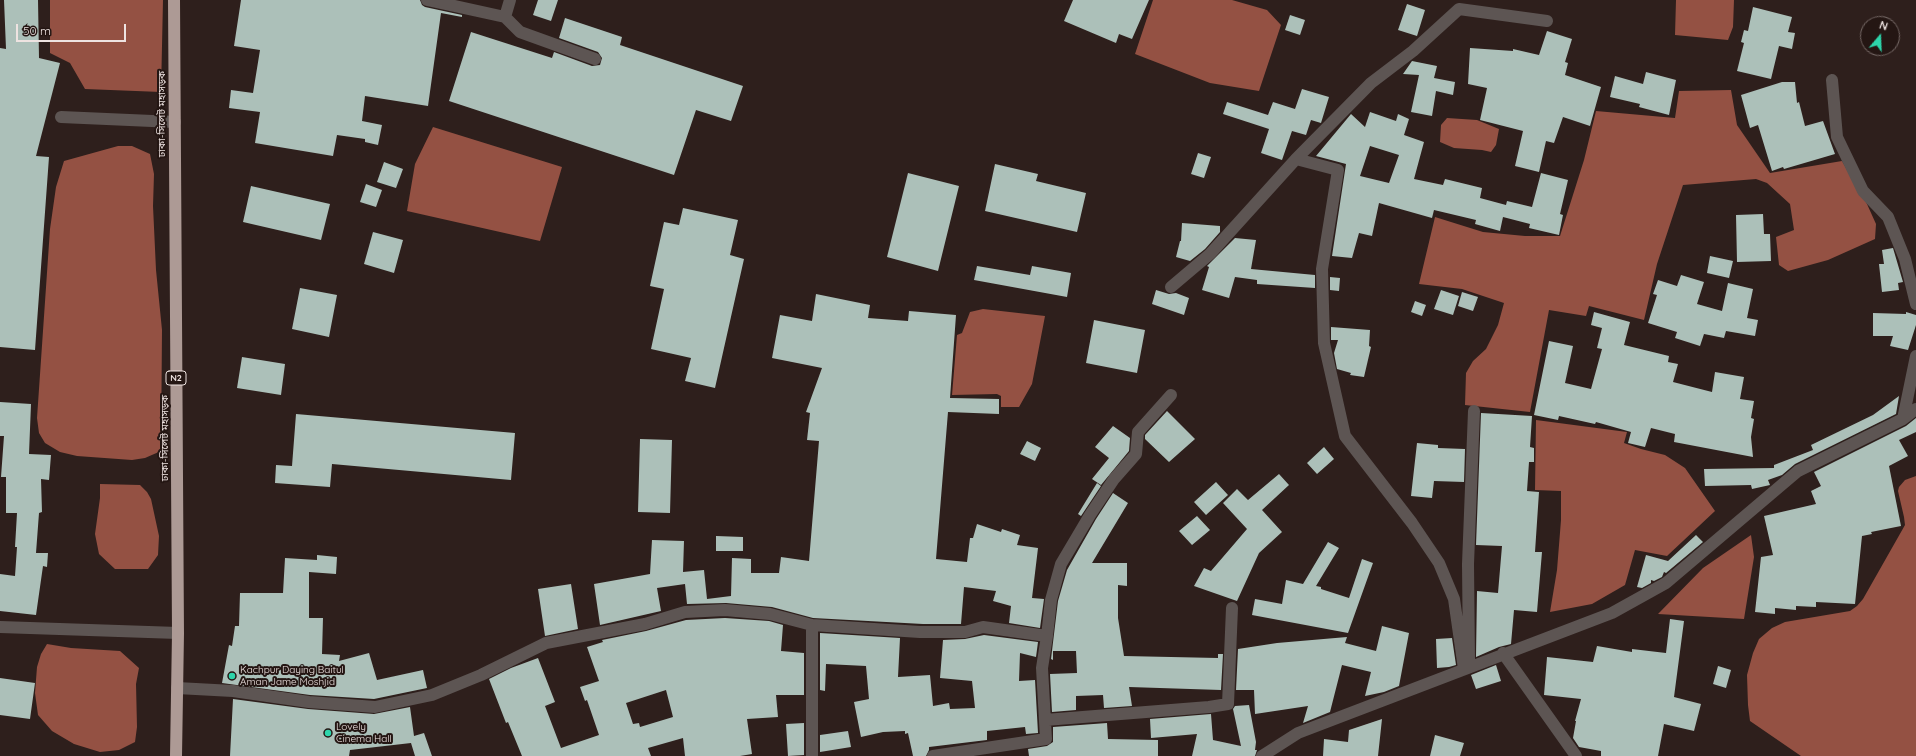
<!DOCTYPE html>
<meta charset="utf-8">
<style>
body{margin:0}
#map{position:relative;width:1916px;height:756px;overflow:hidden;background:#2e1f1c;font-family:Quicksand,sans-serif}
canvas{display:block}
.north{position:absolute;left:1860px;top:16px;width:40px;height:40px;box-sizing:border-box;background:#241613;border:1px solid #756865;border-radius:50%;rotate:19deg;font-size:11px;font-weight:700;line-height:16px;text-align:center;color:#eee3e1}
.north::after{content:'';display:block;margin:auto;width:14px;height:18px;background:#2dd5ab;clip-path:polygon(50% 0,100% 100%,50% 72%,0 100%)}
.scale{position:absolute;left:16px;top:24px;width:110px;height:18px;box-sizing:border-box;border:2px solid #eee3e1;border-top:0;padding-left:5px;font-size:12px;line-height:14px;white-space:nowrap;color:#eee3e1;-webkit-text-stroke:3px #241613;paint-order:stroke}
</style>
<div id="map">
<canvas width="1916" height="756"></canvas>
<div class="north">N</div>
<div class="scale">50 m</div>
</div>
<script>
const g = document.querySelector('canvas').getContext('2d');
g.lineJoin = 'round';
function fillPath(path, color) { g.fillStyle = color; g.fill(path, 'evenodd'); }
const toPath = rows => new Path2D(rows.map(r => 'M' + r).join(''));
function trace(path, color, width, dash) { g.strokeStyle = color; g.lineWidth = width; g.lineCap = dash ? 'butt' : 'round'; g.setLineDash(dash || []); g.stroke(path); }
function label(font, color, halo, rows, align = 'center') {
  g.font = font + ' Quicksand,"Noto Sans Bengali",sans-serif'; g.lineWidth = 4; g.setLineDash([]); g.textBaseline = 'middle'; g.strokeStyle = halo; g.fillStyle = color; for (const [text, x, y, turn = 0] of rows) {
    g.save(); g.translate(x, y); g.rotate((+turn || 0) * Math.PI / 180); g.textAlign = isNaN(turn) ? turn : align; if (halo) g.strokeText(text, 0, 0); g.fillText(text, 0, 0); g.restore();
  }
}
const water = toPath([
 [50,0,163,0,161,92,85,89,70,63,50,53],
 [1153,0,1232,0,1267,10,1281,25,1259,91,1210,83,1135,54],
 [1676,0,1734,0,1733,27,1728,40,1675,35],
 [1731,90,1737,125,1770,173,1842,161,1867,204,1876,224,1875,239,1828,260,1788,271,1779,265,1776,237,1794,230,1790,204,1767,183,1756,179,1683,185,1657,264,1644,320,1589,306,1586,316,1549,310,1530,412,1465,405,1466,373,1473,361,1486,349,1498,325,1504,303,1462,289,1419,284,1435,217,1483,232,1525,236,1560,236,1584,160,1596,111,1675,118,1679,91],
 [1447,118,1477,120,1499,129,1496,145,1491,152,1482,150,1454,148,1440,142,1441,125],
 [433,127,562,167,540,241,407,211,415,164],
 [118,146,132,146,150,154,154,174,153,206,156,270,162,330,161,451,145,458,132,460,77,456,60,452,45,443,39,433,37,418,50,229,56,187,64,161],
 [983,309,1045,316,1032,384,1019,407,1001,407,1001,396,997,394,952,395,957,335,962,333,970,312],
 [1536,420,1627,432,1624,443,1641,449,1665,455,1685,468,1715,511,1667,556,1635,550,1625,585,1592,604,1550,612,1557,570,1561,520,1561,491,1535,490],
 [1916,476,1916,756,1801,756,1750,721,1748,705,1747,675,1753,653,1759,639,1772,628,1785,622,1850,611,1857,606,1863,599,1905,525,1904,517,1898,491,1899,487,1905,480],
 [100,484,140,485,147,492,151,499,159,536,158,555,148,569,115,569,99,554,95,534,100,498],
 [1751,535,1754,557,1744,619,1658,614,1703,568],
 [47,644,71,648,120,651,139,668,136,684,137,727,135,742,119,750,100,752,74,744,52,731,38,715,35,693,37,667,41,654]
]);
const building = toPath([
 [4,0,38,0,39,58,60,63,36,156,49,157,35,350,0,347,0,48,6,49],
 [241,0,420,0,422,5,425,7,462,15,462,17,441,13,428,106,365,96,362,121,382,125,378,145,365,142,365,139,337,135,333,156,255,143,260,112,229,108,231,90,253,93,260,50,234,46],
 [538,0,558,0,551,21,533,15],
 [1073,0,1149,0,1132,39,1119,34,1116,43,1064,21],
 [1407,4,1425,10,1417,36,1398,30],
 [1753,7,1792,17,1788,32,1795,33,1792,49,1779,46,1771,79,1737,71,1744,43,1741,42,1744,30,1748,31],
 [1290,15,1305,20,1300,35,1285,30],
 [565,18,622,37,620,45,743,86,731,121,696,110,674,175,449,101,471,32,552,58,554,52,592,66,600,65,602,58,598,52,559,38],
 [1547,31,1572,39,1565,62,1568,63,1565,75,1601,87,1590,126,1563,117,1554,143,1546,141,1539,172,1515,166,1523,131,1480,120,1487,88,1468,84,1470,48,1513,51,1513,49,1539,55],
 [1412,61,1437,66,1434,78,1455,82,1453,95,1436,91,1432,116,1411,112,1419,75,1403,74],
 [1646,72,1676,80,1669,115,1639,107,1640,104,1610,97,1615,76,1643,84],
 [1782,82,1795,82,1797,103,1799,102,1805,126,1823,121,1835,154,1784,169,1783,167,1772,171,1758,125,1750,128,1741,95],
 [1302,89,1329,97,1321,123,1311,120,1306,135,1292,131,1282,160,1261,153,1269,129,1223,114,1227,102,1268,115,1273,102,1295,109],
 [1370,112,1396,121,1398,114,1409,119,1404,135,1424,142,1414,179,1443,185,1445,179,1482,188,1480,198,1506,205,1507,201,1532,207,1541,173,1568,180,1560,214,1563,215,1559,235,1529,228,1530,224,1503,217,1500,231,1475,224,1476,220,1434,210,1432,218,1379,203,1372,236,1359,233,1352,258,1332,256,1346,164,1316,156,1351,114,1365,127],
 [1370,146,1399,155,1389,183,1360,176],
 [1198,153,1211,157,1204,178,1191,174],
 [384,162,403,169,396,188,377,182],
 [995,164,1038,174,1036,181,1086,193,1077,232,985,211],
 [908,173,959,186,938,271,887,257],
 [366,184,382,190,376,207,360,202],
 [251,186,330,204,321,240,243,222],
 [683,208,738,220,730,255,744,259,715,388,685,381,691,358,651,349,664,289,650,286,664,222,679,225],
 [1763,214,1764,234,1770,234,1771,261,1737,262,1736,215],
 [1182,223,1220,226,1220,232,1205,249,1190,261,1176,257,1180,241,1181,241],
 [373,232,403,240,394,273,364,264],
 [1235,238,1256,240,1251,269,1315,275,1315,288,1257,284,1257,280,1235,277,1229,298,1202,290,1209,267,1207,266],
 [1893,248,1903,282,1898,283,1899,290,1882,292,1879,264,1884,264,1882,250],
 [1710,256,1733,261,1729,278,1707,273],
 [977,266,1030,275,1032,266,1071,273,1067,297,974,280],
 [1681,275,1704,282,1697,304,1722,311,1728,283,1753,289,1747,318,1758,320,1755,336,1726,331,1724,338,1704,334,1700,346,1675,338,1677,332,1648,323,1657,295,1653,294,1658,280,1677,286],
 [1330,277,1340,278,1339,291,1330,290],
 [300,288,337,295,329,337,292,329],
 [1156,290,1169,294,1176,293,1189,298,1184,315,1152,304],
 [1441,290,1459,296,1453,315,1434,309],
 [1462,292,1478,297,1473,311,1458,306],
 [816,294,870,305,868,318,908,321,909,311,956,315,950,398,999,399,999,414,948,412,936,559,967,562,970,538,973,538,977,524,1001,532,1002,529,1020,535,1017,545,1038,548,1032,598,1044,599,1040,628,1009,623,1011,606,993,601,996,591,964,587,961,624,923,624,813,618,772,607,726,603,687,604,685,584,657,588,661,611,600,625,594,584,650,574,652,540,684,541,683,572,704,570,707,599,731,596,732,558,751,559,751,573,779,573,781,557,809,561,819,441,807,440,810,413,806,412,822,368,772,358,780,315,812,321],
 [1415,301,1426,305,1422,316,1411,312],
 [1594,312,1630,322,1624,345,1669,356,1668,362,1678,364,1673,382,1712,392,1715,372,1744,377,1740,399,1754,401,1751,418,1754,419,1751,437,1753,457,1674,442,1675,434,1651,428,1645,447,1628,443,1631,432,1596,422,1595,424,1559,416,1558,420,1534,415,1549,341,1573,346,1565,383,1591,389,1602,349,1597,348,1602,328,1591,325],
 [1906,312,1916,315,1916,325,1908,350,1890,346,1893,336,1873,336,1873,313,1906,314],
 [1094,320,1145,330,1137,373,1086,363],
 [1331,327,1370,330,1369,346,1371,347,1364,377,1350,375,1351,373,1337,369,1334,353,1338,340,1331,340],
 [242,357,285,364,281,395,237,388],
 [1899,396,1896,414,1795,464,1782,475,1768,480,1770,485,1752,489,1751,485,1705,486,1704,469,1774,468,1774,465,1813,450,1811,445,1873,415],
 [0,402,31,404,29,454,51,455,49,480,41,479,42,512,39,513,36,553,48,553,47,567,43,566,36,615,0,611,0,574,15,576,17,547,15,547,17,513,6,513,6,477,1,477,4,436,0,436],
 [1167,411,1195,439,1169,462,1145,439,1145,435],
 [1481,413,1532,416,1530,447,1534,448,1534,462,1529,462,1527,491,1539,492,1535,552,1542,552,1537,612,1514,610,1511,644,1499,647,1476,657,1477,591,1498,593,1502,546,1476,545],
 [296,414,515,433,511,480,332,464,330,487,275,483,276,465,292,466],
 [1916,418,1916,432,1899,440,1908,456,1889,466,1901,526,1871,532,1872,534,1862,536,1855,604,1816,602,1816,607,1796,606,1796,610,1775,608,1775,614,1755,612,1761,557,1773,555,1764,516,1816,504,1811,491,1821,486,1814,472,1906,426],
 [1113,426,1130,438,1129,451,1101,485,1092,479,1109,458,1095,447],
 [640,439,672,440,670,513,638,512],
 [1027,441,1041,448,1035,461,1020,454],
 [1417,443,1438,445,1438,448,1465,449,1464,482,1434,481,1432,498,1411,496],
 [1324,447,1334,459,1317,474,1307,463],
 [1279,474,1289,485,1262,510,1282,532,1259,553,1237,601,1194,586,1204,568,1211,571,1247,529,1223,503,1237,489,1248,500],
 [1216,482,1228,495,1206,515,1194,502],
 [1097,483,1101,486,1081,516,1078,514],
 [1113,493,1128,503,1092,563,1127,563,1127,586,1118,585,1118,618,1124,656,1218,658,1218,654,1223,654,1221,690,1129,687,1132,706,1104,708,1103,695,1076,696,1076,710,1052,712,1050,674,1077,673,1076,651,1053,651,1053,660,1051,659,1058,601,1067,570,1096,519],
 [1197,516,1210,530,1192,545,1179,531],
 [1696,535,1703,542,1666,573,1664,572,1662,577,1654,581,1651,580,1651,583,1642,588,1637,587,1646,555,1668,561],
 [716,536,743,537,743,551,716,551],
 [1328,542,1339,548,1316,586,1321,587,1321,589,1349,598,1362,559,1373,563,1348,633,1252,615,1255,599,1282,604,1286,580,1303,584],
 [317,555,337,557,336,574,309,572,309,618,323,618,322,654,340,655,339,661,369,653,377,680,423,670,427,688,374,699,310,695,222,683,229,645,232,646,235,626,239,626,240,593,283,593,285,558,317,560],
 [571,584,578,629,545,636,538,589],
 [725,618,769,621,783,625,781,651,804,653,804,695,776,695,778,717,747,719,752,754,740,756,685,756,683,738,648,748,651,756,522,756,508,722,506,723,489,679,511,668,538,658,555,702,545,706,561,748,599,735,587,700,585,701,580,687,599,681,587,647,603,642,602,640,646,631,686,620],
 [666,690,673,717,640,727,639,723,633,724,626,703],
 [1670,619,1684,621,1674,697,1701,704,1694,731,1664,724,1658,756,1601,756,1601,751,1579,747,1573,738,1576,721,1575,721,1581,699,1544,695,1547,657,1593,662,1597,646,1632,652,1632,649,1666,653],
 [1382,626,1409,633,1399,686,1384,692,1365,696,1371,672,1342,665,1330,712,1303,723,1308,706,1255,714,1254,690,1236,690,1238,649,1277,643,1347,637,1345,643,1376,651],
 [820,633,900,638,898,677,930,675,933,706,949,703,950,709,975,708,972,681,940,678,943,640,965,639,984,635,1038,642,1036,657,1020,653,1019,681,1035,680,1038,733,1026,734,1025,727,987,731,987,740,929,747,929,750,926,756,913,756,908,733,905,734,905,731,883,732,861,737,854,702,869,699,866,666,826,664,825,691,820,690],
 [1452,638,1456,665,1449,667,1437,668,1436,639],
 [1496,665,1501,681,1476,689,1471,675],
 [1718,666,1731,670,1726,688,1713,684],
 [0,678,35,683,30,719,0,715],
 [233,699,308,709,374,714,410,707,414,736,424,733,432,756,415,756,411,743,350,750,349,756,230,756],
 [1249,705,1256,742,1255,750,1257,750,1255,756,1192,756,1197,734,1151,738,1150,719,1211,714,1213,740,1241,746,1233,709,1235,706],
 [1382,719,1378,756,1323,756,1324,739,1348,742,1349,730],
 [804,723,804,755,788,756,786,724],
 [1107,723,1108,739,1158,740,1158,756,1029,756,1028,749,1047,746,1053,742,1053,727],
 [848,731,851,747,820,752,820,735],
 [1435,735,1464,743,1460,756,1430,756]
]);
const minor = toPath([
 [427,0,505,17,520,32,595,59],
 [505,17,510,0],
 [1832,80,1837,137,1863,191,1888,217,1905,259,1916,304],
 [61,117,175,122],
 [1296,159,1338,170,1322,269,1324,343,1345,436,1412,523,1439,563,1454,599,1464,669],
 [1171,287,1210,254,1296,159,1371,83,1413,51,1459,9,1547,21],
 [1903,419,1916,356],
 [812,625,920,632,965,632,983,627,1047,636,1042,668,1046,739,933,756],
 [0,627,178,633],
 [1047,636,1051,600,1061,564,1090,515,1114,479,1136,454,1138,432,1171,395],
 [1503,653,1576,756],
 [1469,660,1468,564,1474,411],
 [177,688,233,691,309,702,375,707,432,695,481,675,546,643,645,624,685,612,725,610,770,614,812,625,812,756],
 [1045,720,1209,707,1228,704,1232,608],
 [1262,756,1298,733,1612,613,1666,583,1798,471,1903,419,1916,409]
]);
const highway = toPath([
 [174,0,178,633,176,756]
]);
const markers = [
 [232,676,4,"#2dd5ab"],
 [328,733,4,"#2dd5ab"]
];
const shields = [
 [176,378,20]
];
const shieldNames = [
 ["N2",176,378]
];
const streetNames = [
 ["ঢাকা-সিলেট মহাসড়ক",162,114,-90],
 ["ঢাকা-সিলেট মহাসড়ক",165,438,-90]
];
const poiNames = [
 ["Kachpur Daying Baitul",240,670],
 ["Aman Jame Moshjid",240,682],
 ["Lovely",336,727],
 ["Cinema Hall",336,739]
];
fillPath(water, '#945143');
fillPath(building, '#acc0b9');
trace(minor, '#5d5553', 12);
trace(highway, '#ad9a95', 12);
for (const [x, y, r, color] of markers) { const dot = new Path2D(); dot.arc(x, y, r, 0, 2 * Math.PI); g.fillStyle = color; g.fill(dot); trace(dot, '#241613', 1.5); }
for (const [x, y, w] of shields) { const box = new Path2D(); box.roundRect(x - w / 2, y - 7, w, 14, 3); g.fillStyle = '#241613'; g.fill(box); trace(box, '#eee3e1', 1); }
label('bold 9px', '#eee3e1', null, shieldNames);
label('10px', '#eee3e1', '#241613', streetNames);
label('10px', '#eee3e1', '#241613', poiNames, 'left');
</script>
